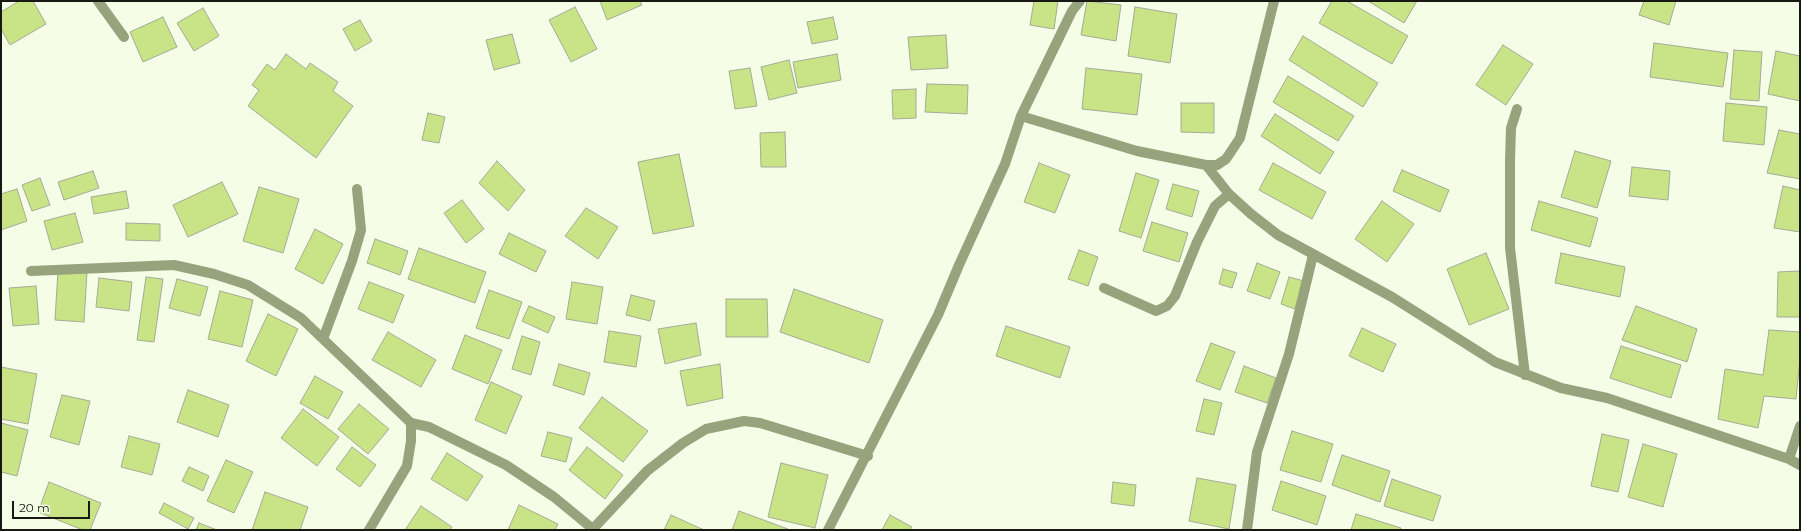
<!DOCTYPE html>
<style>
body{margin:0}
#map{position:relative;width:1801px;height:531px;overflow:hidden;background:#f5fde7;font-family:Montserrat,sans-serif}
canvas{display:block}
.frame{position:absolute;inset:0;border:2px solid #171912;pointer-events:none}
.scale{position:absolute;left:12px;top:501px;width:78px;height:18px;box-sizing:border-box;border:2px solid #171912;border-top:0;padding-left:5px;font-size:12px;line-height:14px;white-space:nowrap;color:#171912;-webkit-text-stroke:3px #f5fde7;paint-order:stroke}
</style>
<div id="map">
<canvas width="1801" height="531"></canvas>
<div class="frame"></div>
<div class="scale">20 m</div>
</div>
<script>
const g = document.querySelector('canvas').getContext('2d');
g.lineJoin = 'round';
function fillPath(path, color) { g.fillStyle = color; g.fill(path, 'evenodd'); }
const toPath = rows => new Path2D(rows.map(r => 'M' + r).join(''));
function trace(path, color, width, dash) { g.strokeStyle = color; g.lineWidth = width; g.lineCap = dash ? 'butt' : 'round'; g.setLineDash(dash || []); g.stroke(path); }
const building = toPath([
 [19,1,33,1,46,24,10,45,1,29,1,12,19,1],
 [600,1,640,1,642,5,607,20,600,1],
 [1034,1,1058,1,1054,29,1030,25,1034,1],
 [1087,1,1121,5,1116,41,1081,35,1087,1],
 [1332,1,1347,1,1408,36,1392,64,1319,23,1332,1],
 [1368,1,1417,1,1404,23,1368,1],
 [1644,1,1676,1,1669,25,1639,15,1644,1],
 [575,7,597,49,571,62,549,20,575,7],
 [1135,7,1177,14,1170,63,1128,56,1135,7],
 [203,8,219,36,194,51,177,23,203,8],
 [163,17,177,47,143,62,130,32,163,17],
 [833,17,838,39,812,44,807,22,833,17],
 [360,20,372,41,355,51,343,29,360,20],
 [512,34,520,63,494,70,486,40,512,34],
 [946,35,948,68,911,70,908,37,946,35],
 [1303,36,1378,83,1363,107,1289,60,1303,36],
 [1654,43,1728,53,1723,87,1650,77,1654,43],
 [1503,45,1533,64,1506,105,1476,85,1503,45],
 [1734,50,1762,52,1759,101,1730,99,1734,50],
 [1776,51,1800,56,1800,101,1768,94,1776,51],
 [286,54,306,69,310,63,338,82,333,91,353,106,316,158,248,106,259,90,252,85,267,64,275,70,286,54],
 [837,54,841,80,798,88,793,62,837,54],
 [789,60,797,93,769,100,761,67,789,60],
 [750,68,757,106,735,109,729,71,750,68],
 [1086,68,1142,74,1137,115,1082,109,1086,68],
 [1288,76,1354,116,1338,141,1273,102,1288,76],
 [927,84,968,85,967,114,925,112,927,84],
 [916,89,916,118,893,119,892,90,916,89],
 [1181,103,1214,103,1214,133,1181,132,1181,103],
 [1726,103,1767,107,1764,145,1723,141,1726,103],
 [428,113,445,117,439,143,422,140,428,113],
 [1275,114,1334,152,1320,174,1261,136,1275,114],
 [1779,130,1800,134,1800,179,1767,173,1779,130],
 [785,132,786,167,761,167,760,133,785,132],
 [1575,151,1611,161,1597,208,1561,197,1575,151],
 [679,154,694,226,653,234,638,162,679,154],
 [497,161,525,190,508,211,479,183,497,161],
 [1039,163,1070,175,1055,213,1024,202,1039,163],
 [1273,163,1326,192,1312,219,1259,190,1273,163],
 [1632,167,1670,171,1668,200,1629,196,1632,167],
 [1402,170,1449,190,1440,212,1393,191,1402,170],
 [93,171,99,188,64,200,58,182,93,171],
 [1136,173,1159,180,1141,238,1119,231,1136,173],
 [40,178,50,205,32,211,22,185,40,178],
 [222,182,238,214,188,237,173,205,222,182],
 [1173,184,1199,191,1192,217,1166,209,1173,184],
 [1783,186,1800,190,1800,232,1774,228,1783,186],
 [259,187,299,199,283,253,243,241,259,187],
 [17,189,27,221,1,230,1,194,17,189],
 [126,191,129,208,94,214,91,197,126,191],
 [462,200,484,229,466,243,444,213,462,200],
 [1382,201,1414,224,1387,262,1355,239,1382,201],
 [1539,201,1598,218,1590,247,1531,230,1539,201],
 [586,208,618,227,598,259,565,236,586,208],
 [75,213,83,242,52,250,44,221,75,213],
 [1152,222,1188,233,1179,262,1143,251,1152,222],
 [126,223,160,224,160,241,126,240,126,223],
 [315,229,343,244,323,284,295,269,315,229],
 [509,233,546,251,536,272,499,254,509,233],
 [375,239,408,251,400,275,367,263,375,239],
 [419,248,486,272,475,303,408,279,419,248],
 [1079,250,1098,257,1088,286,1068,279,1079,250],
 [1486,253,1509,309,1469,325,1447,269,1486,253],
 [1561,253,1625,267,1620,297,1555,283,1561,253],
 [1257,263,1280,272,1270,299,1247,291,1257,263],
 [1223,269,1237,273,1232,288,1219,284,1223,269],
 [58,270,87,272,84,322,55,320,58,270],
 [1800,271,1800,317,1777,317,1778,272,1800,271],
 [146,277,163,279,154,342,137,340,146,277],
 [1289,277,1304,281,1295,309,1281,304,1289,277],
 [99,278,132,282,129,311,96,307,99,278],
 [177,279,208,287,200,316,169,308,177,279],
 [369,282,404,295,393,323,358,309,369,282],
 [572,282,603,287,597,324,566,319,572,282],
 [36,286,39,324,13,326,9,288,36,286],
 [794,289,883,320,869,363,780,332,794,289],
 [489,290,522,302,509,339,476,328,489,290],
 [220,291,253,300,242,347,208,339,220,291],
 [631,295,655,301,650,321,626,315,631,295],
 [726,299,767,299,768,337,726,337,726,299],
 [529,306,555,317,548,333,522,321,529,306],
 [1636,306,1697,329,1687,362,1622,340,1636,306],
 [268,314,298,329,276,376,246,361,268,314],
 [696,323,701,355,665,364,658,329,696,323],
 [1006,326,1070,347,1060,378,996,356,1006,326],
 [1362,328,1396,344,1383,372,1349,356,1362,328],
 [1769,330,1800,332,1800,359,1796,399,1764,396,1758,428,1718,419,1725,369,1763,375,1769,330],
 [609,331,641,336,636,367,604,362,609,331],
 [388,332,436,360,421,387,372,360,388,332],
 [465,335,502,350,488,384,452,369,465,335],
 [522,336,540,342,531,375,512,369,522,336],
 [1211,343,1235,352,1220,390,1196,381,1211,343],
 [1621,346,1681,365,1671,398,1610,378,1621,346],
 [559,364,590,373,584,395,553,385,559,364],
 [720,364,723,398,687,406,680,371,720,364],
 [1244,366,1276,378,1267,403,1235,392,1244,366],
 [1,367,37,374,28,424,1,419,1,367],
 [315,376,343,392,328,419,300,403,315,376],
 [491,382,522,396,506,434,475,420,491,382],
 [188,390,229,405,218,437,177,422,188,390],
 [62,395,90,401,79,445,50,437,62,395],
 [602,397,648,431,623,462,579,428,602,397],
 [1204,399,1222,403,1214,435,1196,431,1204,399],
 [359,404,389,429,368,454,338,429,359,404],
 [303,409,339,437,317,466,281,438,303,409],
 [1,423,28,430,17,476,1,472,1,423],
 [1292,431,1333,444,1321,482,1280,470,1292,431],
 [548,432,572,438,566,462,541,456,548,432],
 [1602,434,1629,440,1618,492,1591,486,1602,434],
 [129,436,160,444,152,475,121,467,129,436],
 [1643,444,1677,454,1663,507,1628,497,1643,444],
 [352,447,376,465,360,487,336,469,352,447],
 [587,447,623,475,605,499,569,470,587,447],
 [447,453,483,476,467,501,431,479,447,453],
 [1342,455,1390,471,1380,502,1332,485,1342,455],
 [226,460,253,472,234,513,207,501,226,460],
 [781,463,828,475,815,528,768,517,781,463],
 [189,467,209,476,203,491,182,481,189,467],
 [1197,478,1236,485,1229,529,1189,521,1197,478],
 [1392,479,1441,496,1433,521,1384,506,1392,479],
 [1281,481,1326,496,1317,525,1272,510,1281,481],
 [49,482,101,503,90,530,83,530,38,512,49,482],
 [1113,482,1136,485,1134,506,1111,503,1113,482],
 [265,492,308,507,300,530,252,530,265,492],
 [164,503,194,518,188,529,159,513,164,503],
 [519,505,558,524,555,530,508,530,519,505],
 [421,506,452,527,450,530,405,530,421,506],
 [739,511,788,529,788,530,732,530,739,511],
 [1356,514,1401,528,1401,530,1351,530,1356,514],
 [671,515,704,530,664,530,671,515],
 [890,515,912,527,910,530,882,530,890,515],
 [199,523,217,530,196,530,199,523]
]);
const minor = toPath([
 [98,1,124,37],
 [1517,109,1511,128,1510,160,1510,248,1525,375],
 [1021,116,1137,151,1206,165,1217,165,1226,159,1240,138,1274,1],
 [1206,165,1229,194,1251,214,1278,235,1392,297,1495,362,1561,388,1607,398,1789,459,1800,465],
 [31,271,174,265,214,274,248,285,301,318,411,423,411,441,407,466,369,530],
 [1104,288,1156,311,1167,306,1175,296,1197,242,1215,206,1229,194],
 [323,339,352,261,361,230,357,189],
 [411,423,429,427,506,465,554,497,593,529],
 [1789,459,1800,426],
 [592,530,647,471,683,443,706,429,744,421,760,423,868,456],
 [828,530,938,315,959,265,1005,164,1021,116,1072,11,1080,1],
 [1247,530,1257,452,1289,354,1313,255]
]);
fillPath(building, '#c8e486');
trace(building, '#a4ab96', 1);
trace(minor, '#97a37d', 10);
</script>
